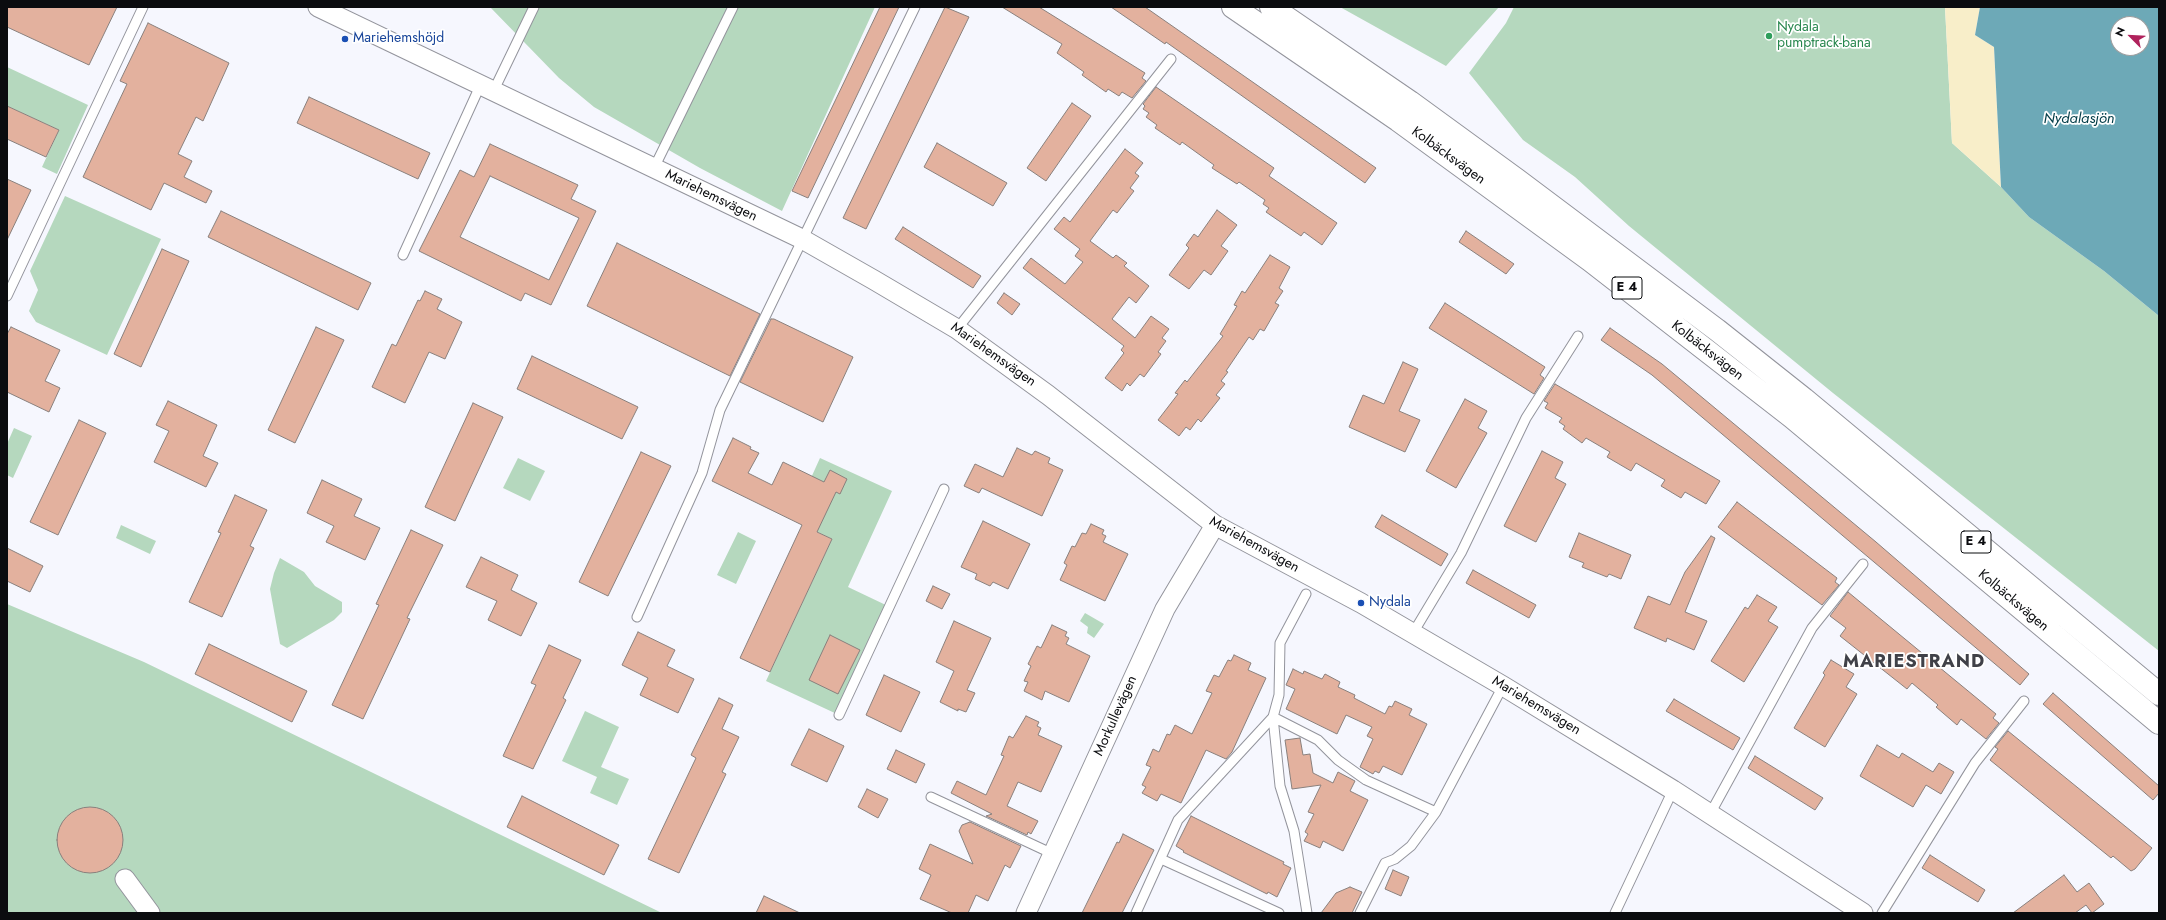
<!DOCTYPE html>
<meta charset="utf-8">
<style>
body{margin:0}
#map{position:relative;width:2166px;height:920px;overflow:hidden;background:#f6f7fe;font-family:Jost,sans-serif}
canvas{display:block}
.frame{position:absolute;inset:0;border:8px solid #0b0c0f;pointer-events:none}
.north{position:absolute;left:2110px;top:16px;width:40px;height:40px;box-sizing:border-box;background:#fff;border:1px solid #9d9e9f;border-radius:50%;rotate:294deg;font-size:11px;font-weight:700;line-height:16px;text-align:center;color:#0b0c0f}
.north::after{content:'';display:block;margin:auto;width:14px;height:18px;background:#b0225c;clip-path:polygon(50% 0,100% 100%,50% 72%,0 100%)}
</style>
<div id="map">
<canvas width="2166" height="920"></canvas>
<div class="frame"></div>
<div class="north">N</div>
</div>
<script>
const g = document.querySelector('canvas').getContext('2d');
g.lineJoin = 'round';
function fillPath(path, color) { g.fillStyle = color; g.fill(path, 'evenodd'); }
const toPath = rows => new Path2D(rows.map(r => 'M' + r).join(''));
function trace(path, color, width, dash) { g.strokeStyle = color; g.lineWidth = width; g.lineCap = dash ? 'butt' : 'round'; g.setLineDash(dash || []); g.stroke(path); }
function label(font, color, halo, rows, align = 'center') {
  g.font = font + ' Jost,sans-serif'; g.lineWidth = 3.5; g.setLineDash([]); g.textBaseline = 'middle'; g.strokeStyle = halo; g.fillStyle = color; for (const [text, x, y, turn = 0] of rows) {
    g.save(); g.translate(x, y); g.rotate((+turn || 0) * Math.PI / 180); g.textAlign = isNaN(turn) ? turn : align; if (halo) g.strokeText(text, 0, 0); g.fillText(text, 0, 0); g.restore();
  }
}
const green = toPath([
 [490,7,875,7,782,211,700,168,594,107,559,78],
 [1340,7,1499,7,1446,66],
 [1514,7,1945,7,1952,143,2001,187,2029,217,2104,271,2159,316,2159,651,1833,393,1629,226,1575,177,1523,140,1469,73,1506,23],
 [7,67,88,105,57,174,42,167,59,130,7,106],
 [65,196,161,239,107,355,36,322,29,311,38,290,30,271],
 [14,428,32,436,13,478,7,475,7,444],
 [518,458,545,471,530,501,503,488],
 [820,458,892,491,848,587,890,607,839,715,766,681,832,539,792,520],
 [121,525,156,541,150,554,116,538],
 [738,532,756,541,736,584,717,575],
 [280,558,304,572,315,586,342,602,342,612,334,620,287,648,280,644,270,589,274,573],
 [7,604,144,662,662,913,7,913],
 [1085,613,1104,624,1094,638,1087,633,1088,627,1080,621],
 [585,711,619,727,601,767,629,779,617,805,590,793,597,777,562,761]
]);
const sand = toPath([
 [1945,7,1980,7,1975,35,1994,47,2001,187,1952,143]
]);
const water = toPath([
 [1980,7,2159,7,2159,316,2104,271,2029,217,2001,187,1994,47,1975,35],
 [2118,24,2142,24,2142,48,2118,48]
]);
const building = toPath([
 [7,7,117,7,89,65,7,27,7,7],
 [880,7,899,7,808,198,792,191,880,7],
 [945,7,969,17,866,229,843,218,945,7],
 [1002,7,1039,7,1145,73,1142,78,1146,81,1132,98,1122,92,1119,96,1108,89,1106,92,1082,75,1084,72,1057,53,1062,44,1002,7],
 [1111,7,1145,7,1376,168,1365,183,1166,42,1165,44,1111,7],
 [148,23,229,63,203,121,196,117,178,154,192,161,184,177,212,191,206,203,164,183,151,210,83,177,127,84,120,81,148,23],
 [1156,87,1274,168,1269,176,1337,223,1322,245,1304,232,1301,236,1266,212,1269,208,1263,204,1265,200,1239,182,1237,184,1212,168,1214,165,1182,142,1180,145,1155,128,1157,125,1146,117,1149,113,1143,109,1145,106,1143,104,1156,87],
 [309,97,430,153,418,179,297,123,309,97],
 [1072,103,1091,116,1046,181,1027,168,1072,103],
 [7,106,59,130,46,157,7,139,7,106],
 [937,143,1007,183,993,206,924,167,937,143],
 [490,144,578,185,571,199,596,211,551,305,525,293,521,301,419,251,460,170,474,177,490,144],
 [490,176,579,218,549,280,460,237,490,176],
 [1125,149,1143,163,1135,173,1139,176,1130,188,1134,191,1117,213,1113,210,1090,241,1113,258,1116,255,1127,263,1124,266,1149,286,1136,303,1129,297,1112,319,1135,338,1151,316,1169,329,1162,338,1166,341,1158,352,1161,354,1144,377,1140,374,1130,386,1127,383,1122,391,1105,378,1124,353,1121,350,1124,346,1023,268,1031,258,1065,284,1083,262,1075,256,1080,249,1054,229,1064,217,1070,222,1125,149],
 [7,179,31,190,7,240,7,179],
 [1217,210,1237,225,1221,246,1228,251,1211,275,1204,270,1189,289,1169,275,1189,248,1186,245,1194,234,1198,237,1217,210],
 [221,211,371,283,358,310,208,237,221,211],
 [903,227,981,276,973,288,895,239,903,227],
 [1466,231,1514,264,1506,274,1459,242,1466,231],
 [617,243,760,314,730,376,587,306,617,243],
 [162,249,189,261,141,367,114,354,162,249],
 [1270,255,1290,267,1279,288,1283,291,1275,303,1279,305,1264,331,1260,329,1253,340,1249,337,1226,371,1228,372,1221,381,1225,384,1216,395,1220,398,1201,422,1198,419,1190,430,1186,427,1179,436,1158,420,1178,394,1175,393,1185,380,1187,382,1223,336,1220,334,1237,306,1234,305,1242,291,1245,293,1270,255],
 [425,291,442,299,437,309,462,322,445,359,429,352,405,403,372,387,392,344,396,346,418,300,420,301,425,291],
 [1004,293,1020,304,1012,315,997,303,1004,293],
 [1445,303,1545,367,1540,375,1544,378,1534,394,1429,328,1445,303],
 [771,319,774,319,853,357,823,422,740,382,771,319],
 [11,327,60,350,45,381,60,388,49,412,7,392,7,334,11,327],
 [316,327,344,340,295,443,268,430,316,327],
 [1610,328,1662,364,1876,542,2029,674,2020,685,1652,375,1601,340,1610,328],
 [532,356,638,407,622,439,517,389,532,356],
 [1403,362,1418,369,1399,411,1420,420,1405,452,1349,427,1363,395,1384,404,1403,362],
 [1555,384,1720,481,1706,504,1685,492,1681,498,1661,486,1665,480,1636,463,1631,471,1607,457,1610,452,1586,438,1582,443,1563,429,1565,426,1559,422,1562,418,1545,408,1548,403,1544,401,1555,384],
 [1465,399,1487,411,1478,428,1487,433,1456,488,1426,471,1465,399],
 [168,401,217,425,203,456,218,463,206,487,154,462,169,431,156,425,168,401],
 [473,403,503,417,455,521,425,507,473,403],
 [79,420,106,433,58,535,30,522,79,420],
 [733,438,751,447,750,449,759,453,748,473,772,485,783,462,824,482,830,470,847,479,840,494,836,492,817,532,832,539,770,672,740,658,802,525,712,481,733,438],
 [1017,448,1032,455,1035,451,1050,458,1048,463,1063,470,1042,516,982,488,979,493,964,486,975,464,1003,477,1017,448],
 [1542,451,1563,462,1555,478,1566,484,1536,542,1504,526,1542,451],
 [641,452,671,466,608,596,579,582,641,452],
 [322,480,362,499,354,516,380,528,365,560,326,542,334,526,307,513,322,480],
 [235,495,267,510,250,546,254,548,222,617,189,602,221,533,218,532,235,495],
 [1737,502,1837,578,1835,582,1839,585,1822,605,1718,527,1737,502],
 [1382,515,1448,554,1441,566,1375,527,1382,515],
 [983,521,1030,544,1008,589,993,582,990,586,975,579,977,574,961,567,983,521],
 [1091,524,1104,530,1102,534,1106,536,1103,542,1128,554,1105,601,1060,580,1067,565,1064,563,1072,546,1075,547,1082,533,1086,534,1091,524],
 [411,530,443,545,407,618,410,619,363,719,332,705,379,605,376,604,411,530],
 [1579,533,1631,555,1621,579,1609,574,1607,577,1582,567,1584,563,1569,557,1579,533],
 [1711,536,1715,538,1685,612,1707,621,1694,650,1667,638,1666,642,1634,628,1648,596,1670,605,1685,572,1711,536],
 [7,548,43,566,30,592,7,581,7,548],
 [481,557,518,575,511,590,537,603,521,636,488,620,497,601,466,587,481,557],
 [1473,570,1536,605,1529,618,1466,583,1473,570],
 [933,586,950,594,942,609,926,601,933,586],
 [1848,592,1996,714,1993,718,1999,723,1986,739,1961,719,1957,725,1936,707,1938,705,1912,683,1907,689,1840,636,1846,628,1830,616,1848,592],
 [1757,595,1777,607,1768,621,1778,627,1744,682,1711,661,1745,607,1748,609,1757,595],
 [954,621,991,638,967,690,975,693,966,712,958,709,958,711,940,702,954,671,936,662,954,621],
 [1052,625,1067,632,1065,636,1069,638,1066,644,1090,656,1069,702,1045,691,1042,700,1024,691,1028,682,1024,681,1031,666,1028,664,1037,646,1041,648,1052,625],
 [638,632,675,650,667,666,694,679,678,713,640,695,648,678,622,665,638,632],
 [830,635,860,650,838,694,809,680,830,635],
 [209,644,307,691,292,722,195,674,209,644],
 [549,645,581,660,563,698,566,700,533,769,503,756,536,685,531,683,549,645],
 [1234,655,1251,663,1248,670,1266,678,1232,752,1226,759,1206,750,1181,803,1161,794,1157,801,1142,793,1146,787,1142,785,1151,767,1146,765,1153,749,1159,752,1167,734,1170,735,1175,725,1192,734,1212,693,1206,691,1214,675,1219,677,1228,660,1231,661,1234,655],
 [1831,660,1854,674,1846,687,1857,694,1825,747,1794,728,1825,675,1823,673,1831,660],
 [1293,669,1303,674,1304,671,1322,679,1325,674,1340,682,1338,687,1355,695,1354,698,1385,714,1389,706,1392,707,1395,701,1412,709,1409,715,1427,724,1402,775,1383,766,1379,773,1375,771,1373,774,1360,767,1373,739,1367,736,1372,727,1346,715,1337,734,1286,709,1295,689,1286,685,1293,669],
 [884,675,920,692,901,732,866,715,884,675],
 [2053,693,2159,786,2159,793,2153,800,2043,704,2053,693],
 [719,698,733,705,722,729,739,737,722,772,726,774,679,873,648,859,696,758,691,755,719,698],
 [1674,699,1740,738,1733,750,1666,711,1674,699],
 [1026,716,1039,722,1037,726,1041,728,1038,735,1062,746,1041,792,1018,782,1007,806,1038,821,1031,834,1028,832,1027,835,986,816,992,814,951,793,957,781,986,795,1004,756,1001,755,1009,736,1013,738,1026,716],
 [809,729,844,746,827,782,791,765,809,729],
 [2008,731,2152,848,2135,869,2131,871,2113,856,2111,858,1990,760,1998,749,1995,747,2008,731],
 [1300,738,1303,755,1310,754,1313,773,1333,783,1338,772,1355,781,1350,791,1368,800,1343,851,1323,841,1320,848,1304,841,1308,834,1305,832,1314,814,1308,812,1321,785,1292,789,1285,740,1300,738],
 [1877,745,1899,758,1902,753,1933,772,1939,763,1954,772,1941,794,1926,785,1913,807,1860,776,1877,745],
 [896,750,925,764,916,783,887,769,896,750],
 [1755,756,1823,798,1815,810,1748,768,1755,756],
 [867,789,888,799,878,818,858,807,867,789],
 [522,796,619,845,604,875,507,827,522,796],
 '57 840a33 33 0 1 1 66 0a33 33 0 1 1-66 0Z',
 [1191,816,1284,862,1283,864,1291,868,1277,897,1268,892,1267,894,1183,852,1184,851,1176,846,1191,816],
 [970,822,1021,846,1010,868,1005,865,988,901,976,895,968,913,952,913,920,899,931,875,919,869,930,844,973,864,959,831,962,825,970,822],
 [1123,834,1154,850,1122,913,1082,913,1117,842,1119,843,1123,834],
 [1930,855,1985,890,1978,902,1922,868,1930,855],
 [1393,870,1409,877,1401,896,1385,889,1393,870],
 [2064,875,2077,892,2089,883,2104,904,2092,913,2086,905,2075,913,2013,913,2064,875],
 [1350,887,1362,892,1352,913,1321,913,1336,893,1350,887],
 [764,896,800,913,756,913,764,896]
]);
const service = toPath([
 [493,92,534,7],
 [654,168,733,7],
 [403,255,480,86],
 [7,296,143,7],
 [957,329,1171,59],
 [1306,594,1280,643,1279,695,1273,717,1280,786,1294,831,1307,913],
 [637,617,702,473,720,410,915,7],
 [1413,633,1461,553,1526,418,1578,336],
 [839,715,944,489],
 [931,797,1053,854],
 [1710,814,1812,628,1863,564],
 [1161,859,1279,913],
 [1136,913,1178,820,1273,717,1318,740,1338,760,1366,780,1436,812],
 [1360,913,1385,863,1395,859,1411,846,1436,812,1503,686],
 [1615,913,1673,790],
 [1882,913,1975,763,2024,701]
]);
const minor = toPath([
 [318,7,802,239,874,280,957,329,1004,363,1048,395,1215,525,1361,603,1503,686,1673,790,1863,913],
 [125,879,150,913],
 [1026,913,1165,609,1215,525]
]);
const trunk = toPath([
 [1233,7,1398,120,1590,260,1792,417,2159,723],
 [1271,7,1410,102,1517,180,1717,330,1804,399,2159,694]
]);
const markers = [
 [1769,36,4,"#2e9e5b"],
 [345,39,4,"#1a4fb4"],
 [1361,603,4,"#1a4fb4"]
];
const shields = [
 [1627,288,30],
 [1976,542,30]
];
const shieldNames = [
 ["E 4",1627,288],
 ["E 4",1976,542]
];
const leisureNames = [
 ["Nydala",1777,28],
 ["pumptrack-bana",1777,44]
];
const transitNames = [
 ["Mariehemshöjd",353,39],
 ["Nydala",1369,603]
];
const streetNames = [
 ["Kolbäcksvägen",1448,156,36],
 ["Mariehemsvägen",711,196,26],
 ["Kolbäcksvägen",1707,351,38],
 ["Mariehemsvägen",993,355,35],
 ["Mariehemsvägen",1254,545,29],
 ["Kolbäcksvägen",2013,601,40],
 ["Mariehemsvägen",1536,706,31],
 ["Morkullevägen",1116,716,-66]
];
const waterNames = [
 ["Nydalasjön",2079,119]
];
const districtNames = [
 ["MARIESTRAND",1914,663]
];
fillPath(green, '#b5d8be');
fillPath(sand, '#f8eec9');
fillPath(water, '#6da9b7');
fillPath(building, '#e3b19e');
trace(building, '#89807d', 1);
trace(service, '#93949c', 11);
trace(minor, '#93949c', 21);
trace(trunk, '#93949c', 24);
trace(service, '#fff', 9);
trace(minor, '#fff', 19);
trace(trunk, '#fff', 22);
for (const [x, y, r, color] of markers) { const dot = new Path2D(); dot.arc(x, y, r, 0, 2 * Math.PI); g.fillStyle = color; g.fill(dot); trace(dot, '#fff', 1.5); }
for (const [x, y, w] of shields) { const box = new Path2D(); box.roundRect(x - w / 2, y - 11, w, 22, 3); g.fillStyle = '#fff'; g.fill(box); trace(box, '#0b0c0f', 1); }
label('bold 13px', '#0b0c0f', null, shieldNames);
label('14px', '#27864d', '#fff', leisureNames, 'left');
label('14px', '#164399', '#fff', transitNames, 'left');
label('14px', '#0b0c0f', '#fff', streetNames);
label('italic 15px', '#013c47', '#fff', waterNames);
g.letterSpacing = '1px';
label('bold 18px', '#404148', '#fff', districtNames);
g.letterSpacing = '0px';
</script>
